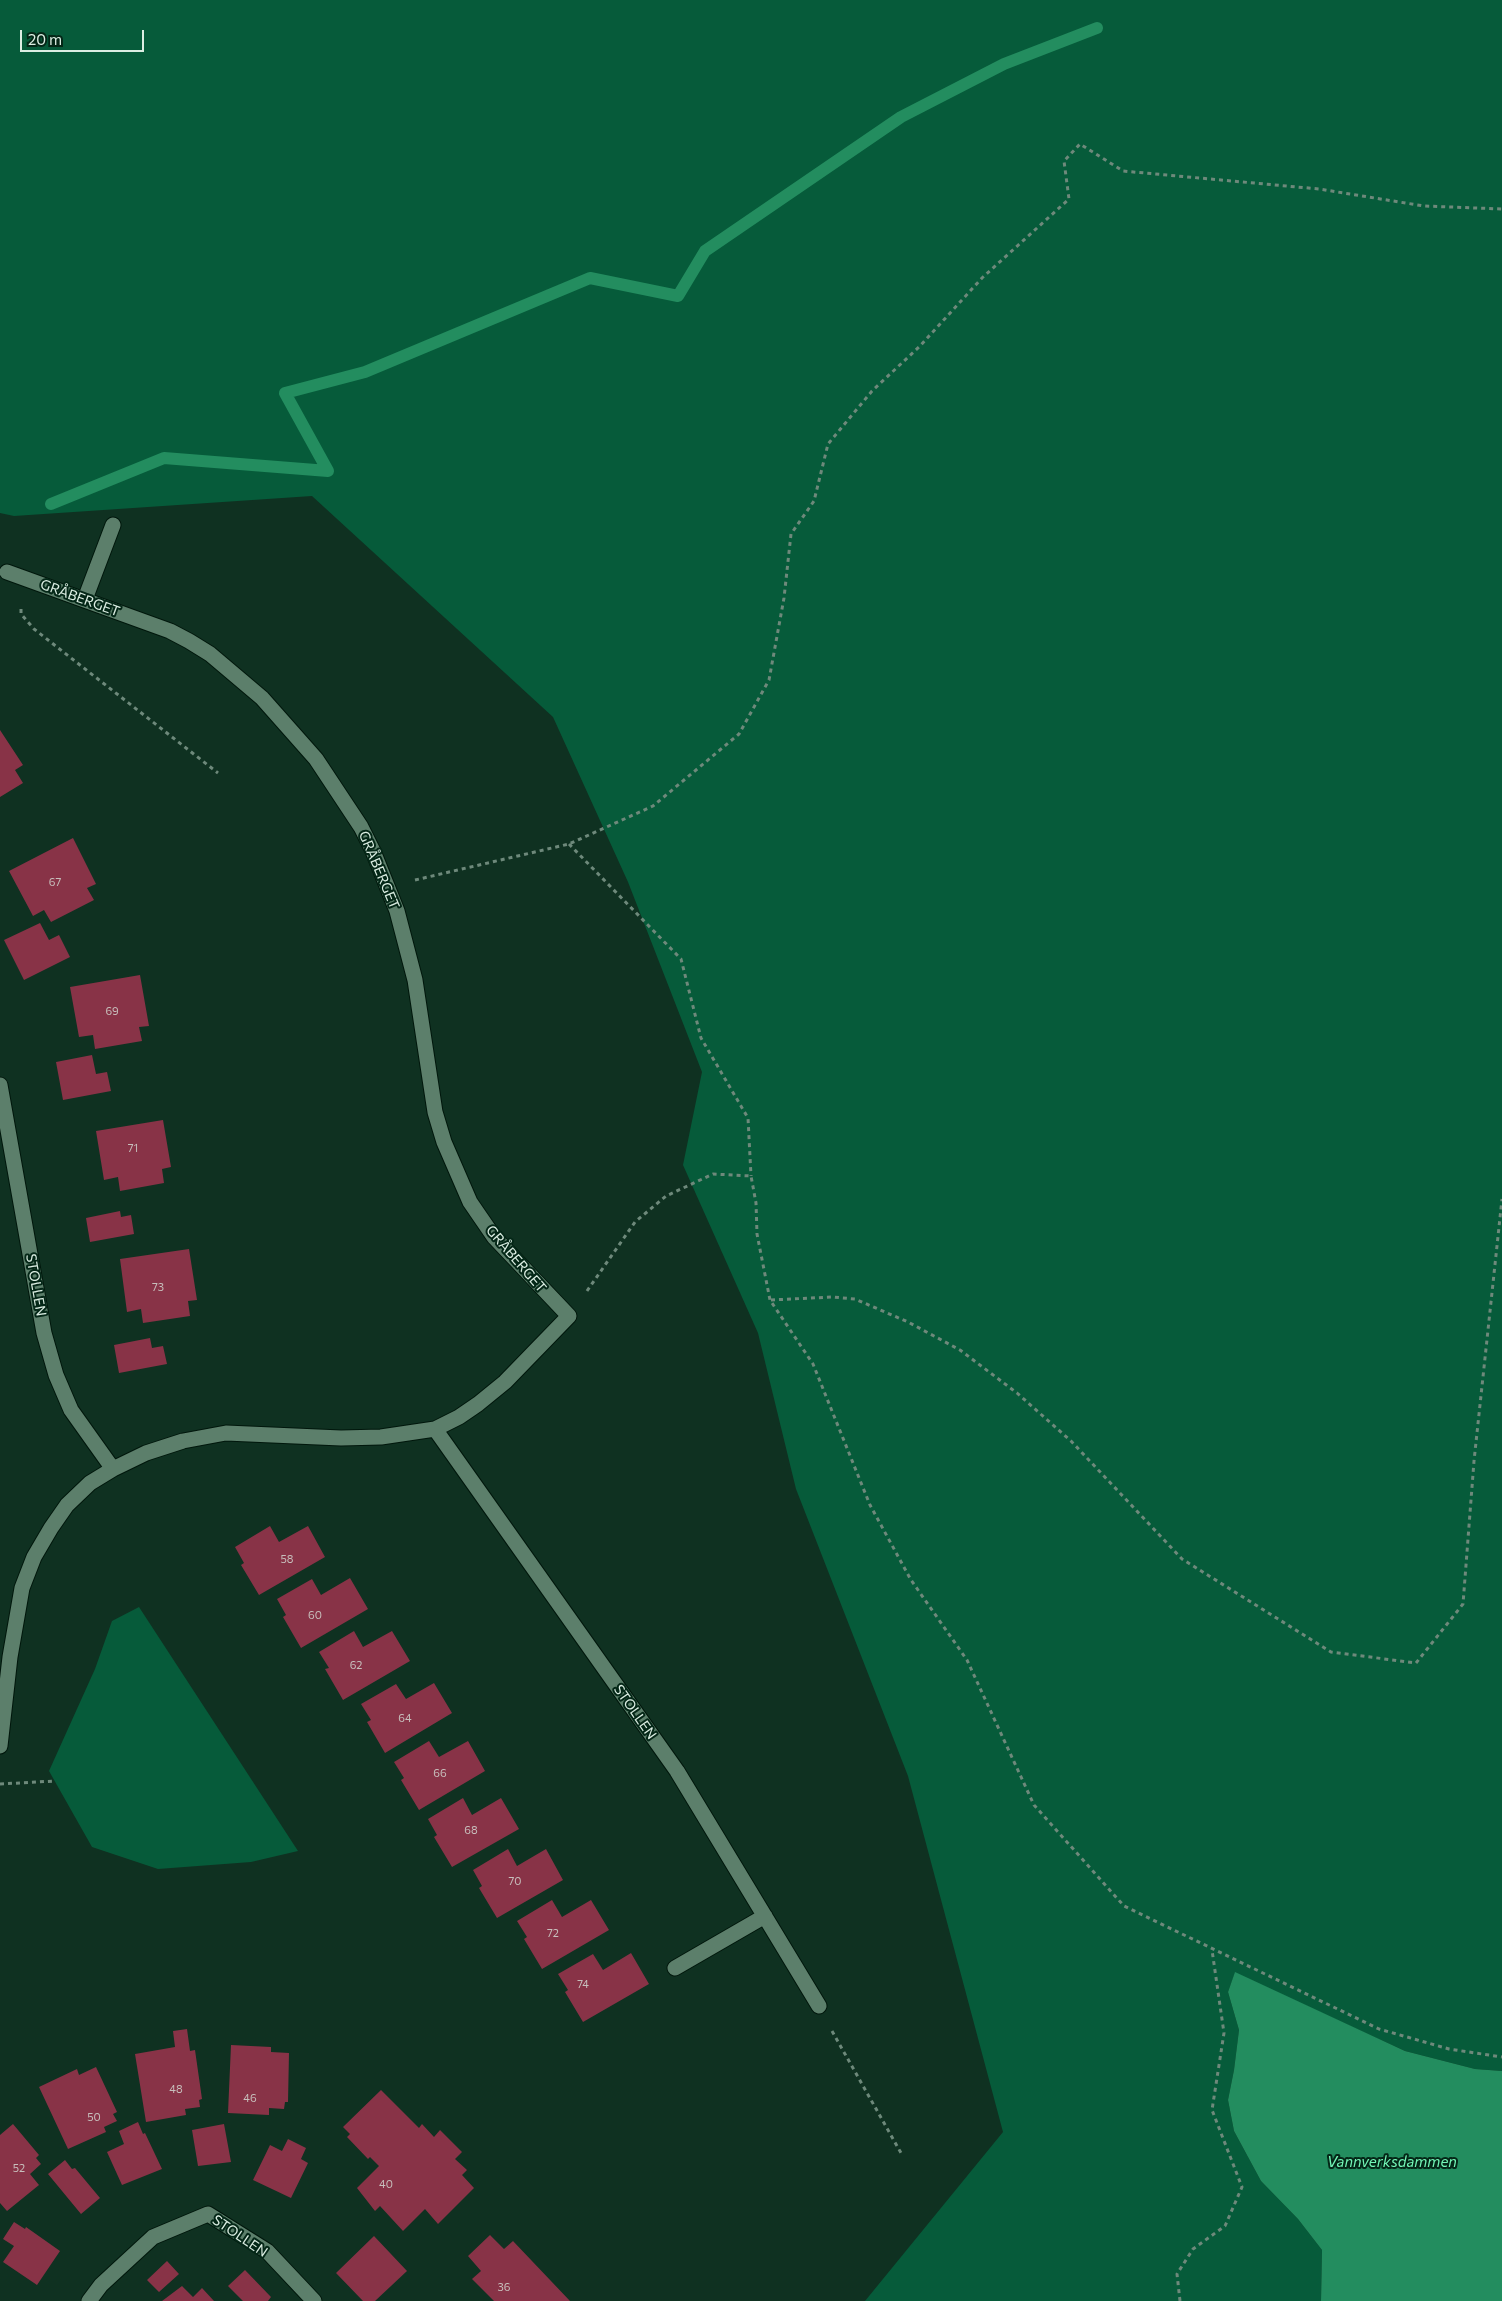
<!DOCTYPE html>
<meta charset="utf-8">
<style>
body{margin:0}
#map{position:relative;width:1502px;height:2301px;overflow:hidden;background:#0f3121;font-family:Commissioner,sans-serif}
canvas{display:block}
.scale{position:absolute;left:20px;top:30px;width:124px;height:22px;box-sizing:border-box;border:2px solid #dceee3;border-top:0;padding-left:6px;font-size:15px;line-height:18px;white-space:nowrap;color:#dceee3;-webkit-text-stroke:4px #042717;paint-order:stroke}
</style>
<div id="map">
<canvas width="1502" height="2301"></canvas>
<div class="scale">20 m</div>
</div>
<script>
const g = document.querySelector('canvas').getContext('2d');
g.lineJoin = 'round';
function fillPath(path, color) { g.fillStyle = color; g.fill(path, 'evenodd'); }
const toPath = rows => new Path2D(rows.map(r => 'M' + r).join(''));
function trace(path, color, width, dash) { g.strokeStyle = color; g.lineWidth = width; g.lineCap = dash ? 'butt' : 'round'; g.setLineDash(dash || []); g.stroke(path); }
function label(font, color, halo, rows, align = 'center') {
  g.font = font + ' Commissioner,sans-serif'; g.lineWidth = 4; g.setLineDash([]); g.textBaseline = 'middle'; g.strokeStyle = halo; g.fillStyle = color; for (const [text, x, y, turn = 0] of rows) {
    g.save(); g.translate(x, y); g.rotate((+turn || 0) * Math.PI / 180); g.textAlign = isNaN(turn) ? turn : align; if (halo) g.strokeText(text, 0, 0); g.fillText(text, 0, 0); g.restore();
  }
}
const green = toPath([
 [0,0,1502,0,1502,2071,1475,2069,1405,2051,1235,1973,1228,1992,1239,2030,1234,2070,1228,2100,1234,2131,1261,2181,1298,2219,1322,2250,1321,2301,865,2301,1003,2132,908,1776,796,1489,758,1333,683,1165,702,1072,628,882,553,717,312,496,14,516,0,513],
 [139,1607,298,1851,251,1862,158,1869,92,1847,49,1771,95,1669,112,1621]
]);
const water = toPath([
 [1235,1972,1405,2051,1475,2069,1502,2071,1502,2301,1321,2301,1322,2250,1298,2219,1261,2181,1234,2131,1228,2100,1234,2070,1239,2030,1228,1992]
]);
const stream = toPath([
 [51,504,164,458,328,471,285,393,365,372,590,278,678,296,705,251,901,117,1004,64,1097,28]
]);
const building = toPath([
 [0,730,23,765,15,770,23,783,0,797],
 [73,838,96,884,87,888,94,900,51,922,44,910,33,916,9,871],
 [40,923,49,940,59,935,70,957,24,980,4,940],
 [140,975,149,1026,139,1027,142,1041,95,1049,93,1035,79,1037,70,987],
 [92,1055,96,1074,107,1072,111,1091,63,1100,56,1062],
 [163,1120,171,1167,162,1169,164,1183,120,1191,118,1177,104,1180,96,1131],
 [120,1211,121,1217,131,1215,134,1234,90,1242,86,1218],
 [189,1249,197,1300,188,1301,190,1316,143,1323,141,1309,127,1312,120,1259],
 [150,1338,152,1348,163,1346,167,1364,119,1373,114,1345],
 [270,1526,279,1542,308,1526,325,1557,259,1595,241,1565,244,1563,235,1547],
 [350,1578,368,1609,301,1648,283,1617,286,1615,277,1599,312,1579,321,1595],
 [354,1631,363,1647,392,1631,410,1661,343,1700,325,1669,329,1668,319,1652],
 [434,1683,452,1713,385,1753,367,1722,371,1720,361,1704,396,1684,406,1699],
 [429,1741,439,1757,468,1741,485,1771,419,1810,401,1780,404,1778,394,1762],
 [463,1798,472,1815,501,1798,519,1829,452,1867,434,1837,437,1835,428,1819],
 [508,1849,517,1866,546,1849,563,1880,497,1918,479,1888,482,1886,473,1870],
 [552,1900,562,1917,591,1900,609,1930,542,1969,524,1939,527,1937,517,1921],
 [631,1953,649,1984,583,2022,565,1992,568,1990,558,1974,593,1954,603,1970],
 [187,2029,190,2051,195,2050,202,2099,199,2100,200,2107,185,2109,186,2115,146,2122,135,2054,175,2047,173,2031],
 [231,2045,271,2047,271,2052,289,2053,288,2102,285,2102,284,2109,269,2108,269,2115,228,2113],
 [96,2067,117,2112,113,2114,117,2121,104,2127,106,2132,68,2149,39,2087,77,2069,79,2075],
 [381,2090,419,2128,422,2124,434,2137,440,2130,462,2152,455,2159,467,2170,462,2175,474,2188,438,2224,425,2209,403,2231,380,2206,375,2211,357,2188,379,2166,370,2157,368,2159,347,2137,350,2134,343,2127],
 [138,2122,143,2134,145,2133,162,2169,122,2185,107,2152,124,2144,119,2131],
 [13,2124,39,2155,36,2158,41,2164,30,2174,39,2185,7,2211,0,2203,0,2135],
 [224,2124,231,2162,198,2166,192,2130],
 [288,2139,306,2148,301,2159,308,2163,291,2198,253,2180,270,2145,282,2151],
 [65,2160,72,2169,75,2168,100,2198,81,2214,48,2174],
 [14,2222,25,2229,26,2227,60,2251,37,2285,3,2262,14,2246,3,2239],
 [490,2235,504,2249,513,2241,570,2301,494,2301,472,2279,481,2271,468,2256],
 [374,2236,407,2271,375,2301,363,2301,336,2273],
 [167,2261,179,2274,159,2292,147,2280],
 [245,2270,271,2297,268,2301,243,2301,228,2286],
 [182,2286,193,2297,202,2288,214,2301,162,2301]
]);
const path = toPath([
 [21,609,21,614,34,629,218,773],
 [569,844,681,959,701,1038,748,1118,751,1176],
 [415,880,569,844,653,806,739,734,769,680,784,598,791,534,814,501,828,444,872,391,920,346,982,278,1069,199,1064,161,1080,144,1123,171,1319,189,1424,206,1502,209],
 [587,1291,635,1222,666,1196,713,1174,751,1176,756,1203,757,1234,770,1300,813,1364,870,1505,911,1580,967,1660,1034,1805,1124,1906,1379,2029,1449,2049,1502,2057],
 [771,1300,832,1297,855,1299,908,1322,960,1350,1017,1393,1071,1441,1182,1559,1331,1652,1416,1663,1463,1604,1474,1461,1502,1199],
 [0,1784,55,1781],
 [832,2031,901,2153],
 [1180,2301,1177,2274,1193,2249,1225,2226,1242,2187,1212,2110,1224,2033,1212,1950]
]);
const minor = toPath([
 [85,599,113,525],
 [0,1085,44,1333,56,1375,71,1410,113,1469],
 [435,1429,677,1771,819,2006],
 [0,1746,10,1657,22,1588,34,1557,51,1528,67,1505,90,1483,113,1469,146,1453,183,1441,226,1433,341,1438,381,1437,435,1429,459,1417,478,1404,505,1382,569,1316,494,1237,470,1202,444,1142,435,1112,415,980,397,911,373,851,361,827,316,759,262,698,210,654,189,641,170,631,7,572],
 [675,1968,765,1916],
 [89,2301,101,2285,153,2237,208,2214,267,2251,314,2301]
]);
const numberNames = [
 ["67",55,882],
 ["69",112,1011],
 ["71",133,1148],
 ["73",158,1287],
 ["58",287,1559],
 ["60",315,1615],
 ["62",356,1665],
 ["64",405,1718],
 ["66",440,1773],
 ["68",471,1830],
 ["70",515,1881],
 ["72",553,1933],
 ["74",583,1984],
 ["48",176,2089],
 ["46",250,2098],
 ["50",94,2117],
 ["52",19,2168],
 ["40",386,2184],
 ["36",504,2287]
];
const streetNames = [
 ["GRÅBERGET",80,598,20],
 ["GRÅBERGET",379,870,67],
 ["GRÅBERGET",516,1259,49],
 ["STOLLEN",36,1285,80],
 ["STOLLEN",635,1712,55],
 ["STOLLEN",240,2236,34]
];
const waterNames = [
 ["Vannverksdammen",1392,2162]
];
fillPath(green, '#065b3a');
fillPath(water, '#238d5f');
trace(stream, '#238d5f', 12);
fillPath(building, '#883347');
trace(minor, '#01170c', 17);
trace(path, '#6e897b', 3, [4, 4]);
trace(minor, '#5c7f6b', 15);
label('11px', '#c7bfbc', null, numberNames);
label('14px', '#dceee3', '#042717', streetNames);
label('italic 15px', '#73f6b6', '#042717', waterNames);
</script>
